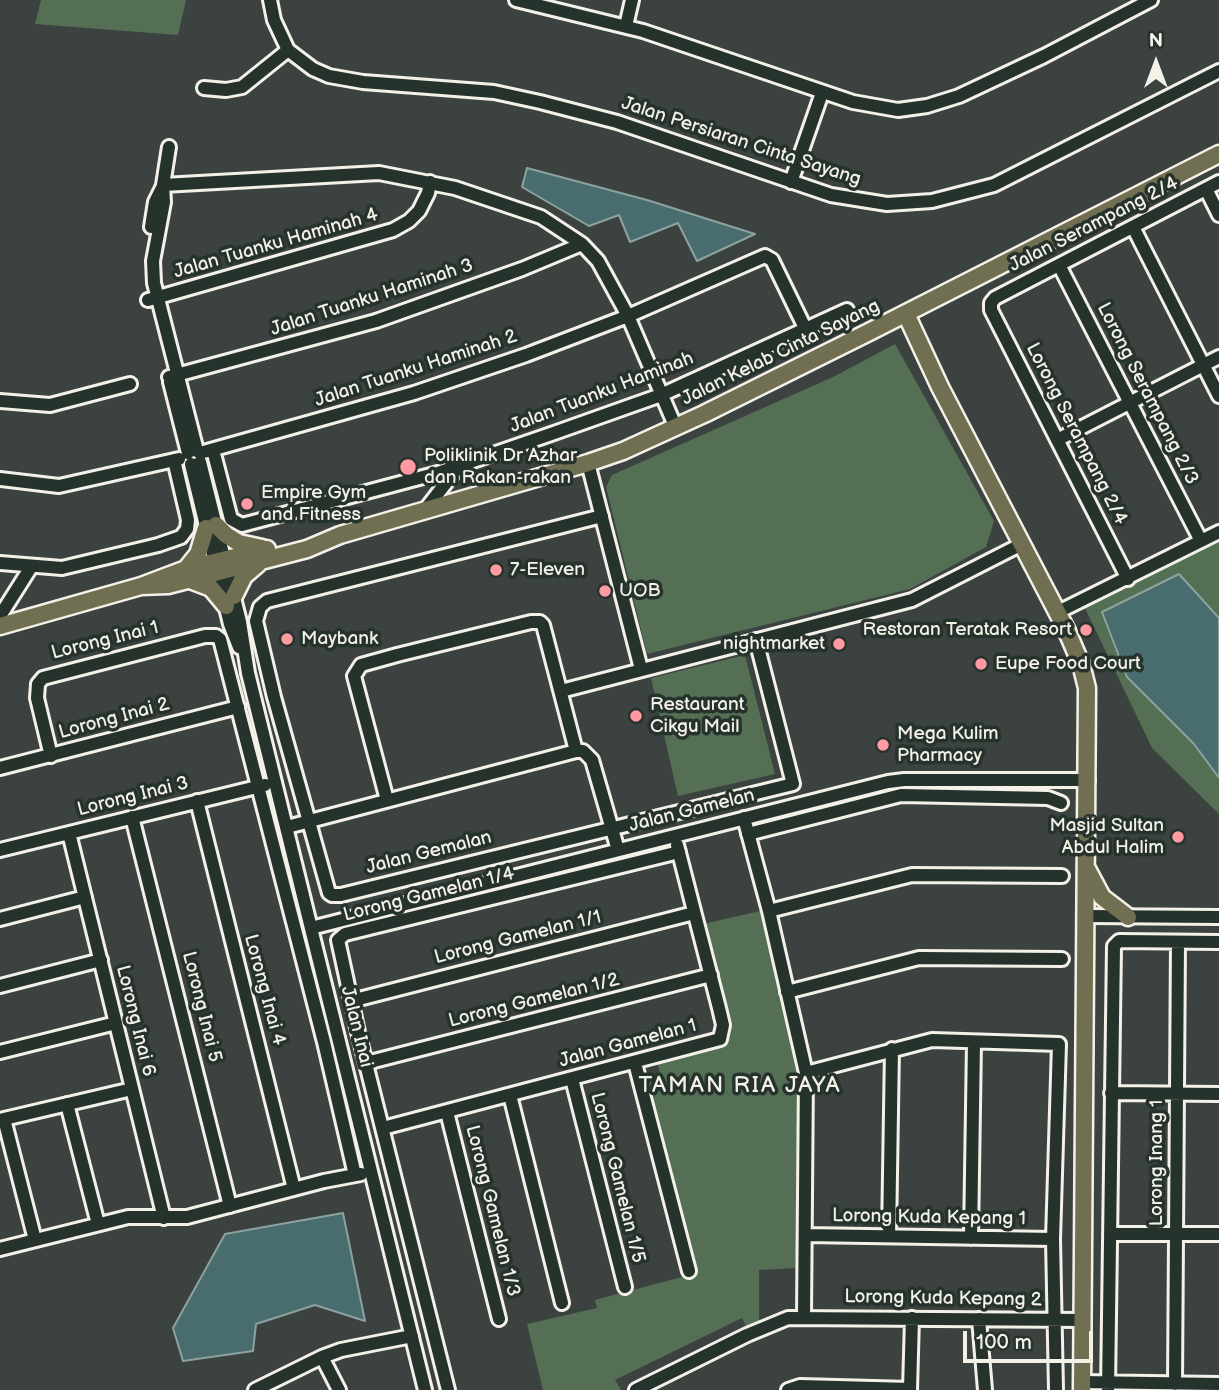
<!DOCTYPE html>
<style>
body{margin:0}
#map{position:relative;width:1219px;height:1390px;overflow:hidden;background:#3b4240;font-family:"Balsamiq Sans",sans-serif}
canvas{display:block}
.north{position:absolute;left:1121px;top:28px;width:70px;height:70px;-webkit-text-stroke:5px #26332d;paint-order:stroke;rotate:0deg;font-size:19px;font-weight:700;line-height:28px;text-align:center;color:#f4f1e8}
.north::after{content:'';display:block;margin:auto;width:24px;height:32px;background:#f4f1e8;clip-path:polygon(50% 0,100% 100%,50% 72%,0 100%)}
.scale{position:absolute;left:963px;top:1331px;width:130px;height:32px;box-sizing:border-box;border:4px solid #f4f1e8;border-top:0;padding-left:9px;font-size:21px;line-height:24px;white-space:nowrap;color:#f4f1e8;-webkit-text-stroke:5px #26332d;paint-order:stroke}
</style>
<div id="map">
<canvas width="1219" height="1390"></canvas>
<div class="north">N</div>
<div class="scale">100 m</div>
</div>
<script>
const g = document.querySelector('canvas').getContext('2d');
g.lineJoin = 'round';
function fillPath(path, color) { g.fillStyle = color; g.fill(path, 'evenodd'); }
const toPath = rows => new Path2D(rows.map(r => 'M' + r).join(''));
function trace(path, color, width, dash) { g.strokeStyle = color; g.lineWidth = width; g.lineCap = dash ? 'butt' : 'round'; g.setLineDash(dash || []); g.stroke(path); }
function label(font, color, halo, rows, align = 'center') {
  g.font = font + ' "Balsamiq Sans",sans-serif'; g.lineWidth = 7; g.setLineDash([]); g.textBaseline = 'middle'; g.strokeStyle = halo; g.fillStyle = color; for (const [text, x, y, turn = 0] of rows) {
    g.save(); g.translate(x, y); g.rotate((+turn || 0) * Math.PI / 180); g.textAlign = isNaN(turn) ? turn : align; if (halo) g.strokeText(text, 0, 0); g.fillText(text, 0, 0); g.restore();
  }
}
const green = toPath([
 [41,0,186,0,178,35,35,24],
 [895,344,994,521,986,547,910,589,647,654,606,487,612,475,833,377],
 [1219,540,1219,618,1179,574,1127,677,1194,744,1219,778,1219,814,1152,748,1083,604],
 [745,655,775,774,678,796,651,678],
 [760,911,801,1079,796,1268,759,1270,759,1322,747,1328,742,1318,615,1380,621,1390,543,1390,527,1324,597,1308,595,1300,693,1274,680,1225,685,1223,647,1077,660,1073,657,1062,720,1045,728,1034,703,924]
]);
const water = toPath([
 [527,168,647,200,755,234,697,261,678,223,630,242,619,215,589,226,522,187,527,168],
 [1179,574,1219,618,1219,778,1194,744,1127,677,1102,612,1179,574],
 [343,1213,365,1321,315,1305,256,1324,253,1351,183,1361,173,1328,225,1234,343,1213]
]);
const minor = toPath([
 [270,0,274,20,288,50,313,69,329,76,363,82,494,92,540,102,617,122,831,195,887,204,932,201,994,185,1219,71],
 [516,0,643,31,853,102,898,110,927,106,959,96,1044,56,1151,0],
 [626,26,632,0],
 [204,88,226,90,242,87,288,50],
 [169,147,163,185,164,202,153,261,154,283,197,451],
 [791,182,822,93],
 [163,185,379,173,455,188,541,217,582,244,598,261,628,316,676,428],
 [1206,189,1219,215],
 [151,227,155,202,162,188],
 [1133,227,1219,396],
 [1059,265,1201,541],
 [148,300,393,230,409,221,419,211,428,193,430,182],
 [169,377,376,321,522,269,582,244],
 [170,382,188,453],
 [0,401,50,405,130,384],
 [1057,440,1219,357],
 [213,450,231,519,242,525,438,473,554,433,661,395,847,310],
 [200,453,414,393,526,355,628,316,765,256,772,260,806,330],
 [200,462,240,622,248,673,425,1390],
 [588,463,641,669],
 [191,464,230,624,239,647],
 [0,479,59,486,179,459],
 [425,510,459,466],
 [602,516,267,601,260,607,256,621,274,697,329,893,332,895,341,895,793,784,756,640],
 [0,563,62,568,158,545,181,537,187,529,188,520,174,460],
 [1128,579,991,310,991,303,995,298,1219,182],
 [1058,612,1219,532],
 [0,616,31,567],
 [561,691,912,600,1022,544],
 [51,756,37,698,38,684,43,678,205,636,216,636,220,639,324,1042,355,1175],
 [0,768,238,707],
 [387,800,354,676,361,665,397,655,531,622,540,622,543,625,576,751],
 [197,801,294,1189],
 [132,817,230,1206],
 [744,818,769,911,806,1073,804,1317],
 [287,827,576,751,583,751,592,760,618,850],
 [69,833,164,1218],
 [748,834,901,795,1048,798,1061,803],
 [0,850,265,785],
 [769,911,912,875,1062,876],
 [1085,916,1219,917],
 [0,919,85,897],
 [311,928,888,782,904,780,1088,780],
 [0,986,101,960],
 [787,992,919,958,1062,959],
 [351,1001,694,913],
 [0,1052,116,1023],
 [366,1063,711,975],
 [635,1063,689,1271],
 [806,1073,932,1040,1059,1044,1053,1239,1056,1390],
 [572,1079,625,1287],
 [1111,1093,1219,1094],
 [510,1095,562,1303],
 [67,1104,98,1224],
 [447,1112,499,1319],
 [4,1119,35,1240],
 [0,1120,132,1089],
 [383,1128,720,1039,723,1025,719,1008,677,845],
 [1110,1234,1219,1234],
 [805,1235,1053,1239],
 [889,1236,892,1049],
 [971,1238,974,1042],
 [0,1249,128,1217,187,1217,324,1181,361,1174],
 [979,1319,985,1390],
 [322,1357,339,1390],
 [1082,1382,1219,1384],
 [1175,1384,1178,942],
 [255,1390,322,1357,341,1350,412,1336],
 [448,1390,358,1032,338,940,345,934,679,852],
 [636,1390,747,1335,788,1318,1082,1320],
 [788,1390,800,1386,910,1389],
 [910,1390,912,1318],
 [1108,1390,1114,946,1119,941,1219,942]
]);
const major = toPath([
 [906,314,940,387,1066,629,1081,664,1087,688,1082,1390],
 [216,525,226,535,239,543,262,548],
 [186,569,198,554,206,528],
 [190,580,211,588,226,606],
 [141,586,168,585,307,549,340,535,588,463,623,451,704,414,869,332,1219,154],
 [234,596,244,576,258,564],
 [0,626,141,586,186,569,267,549],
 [1087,869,1102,897,1128,917]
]);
const markers = [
 [408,467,9,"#ff9aa2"],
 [247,504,7,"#ff9aa2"],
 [496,570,7,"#ff9aa2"],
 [605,591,7,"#ff9aa2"],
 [1086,630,7,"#ff9aa2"],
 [287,639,7,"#ff9aa2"],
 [839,644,7,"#ff9aa2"],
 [981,664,7,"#ff9aa2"],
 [636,716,7,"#ff9aa2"],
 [883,745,7,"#ff9aa2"],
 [1178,837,7,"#ff9aa2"]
];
const streetNames = [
 ["Jalan Persiaran Cinta Sayang",741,142,18],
 ["Jalan Serampang 2/4",1094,225,-27],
 ["Jalan Tuanku Haminah 4",276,244,-16],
 ["Jalan Tuanku Haminah 3",372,298,-18],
 ["Jalan Kelab Cinta Sayang",781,353,-26],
 ["Jalan Tuanku Haminah 2",416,369,-18],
 ["Jalan Tuanku Haminah",602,393,-21],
 ["Lorong Serampang 2/3",1147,394,63],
 ["Lorong Serampang 2/4",1076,434,63],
 ["Lorong Inai 1",105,641,-14],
 ["Lorong Inai 2",114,719,-15],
 ["Lorong Inai 3",133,797,-14],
 ["Jalan Gamelan",692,811,-14],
 ["Jalan Gemalan",429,853,-14],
 ["Lorong Gamelan 1/4",429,895,-14],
 ["Lorong Gamelan 1/1",518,938,-14],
 ["Lorong Inai 4",264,990,75],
 ["Lorong Gamelan 1/2",534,1001,-14],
 ["Lorong Inai 5",201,1007,76],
 ["Lorong Inai 6",135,1021,76],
 ["Jalan Inai",356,1027,76],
 ["Jalan Gamelan 1",628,1044,-15],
 ["Lorong Inang 1",1157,1163,-90],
 ["Lorong Gamelan 1/5",617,1178,76],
 ["Lorong Gamelan 1/3",492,1211,76],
 ["Lorong Kuda Kepang 1",929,1218,1],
 ["Lorong Kuda Kepang 2",943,1299,1]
];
const poiNames = [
 ["Poliklinik Dr Azhar",424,456],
 ["dan Rakan-rakan",424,478],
 ["Empire Gym",261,493],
 ["and Fitness",261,515],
 ["7-Eleven",510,570],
 ["UOB",619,591],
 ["Restoran Teratak Resort",1072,630,"right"],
 ["Maybank",301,639],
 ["nightmarket",825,644,"right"],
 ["Eupe Food Court",995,664],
 ["Restaurant",650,705],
 ["Cikgu Mail",650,727],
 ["Mega Kulim",897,734],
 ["Pharmacy",897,756],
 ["Masjid Sultan",1164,826,"right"],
 ["Abdul Halim",1164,848,"right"]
];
const quarterNames = [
 ["TAMAN RIA JAYA",740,1086]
];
fillPath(green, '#556f55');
fillPath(water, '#496d6e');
trace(water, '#8da29f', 2);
trace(minor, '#f4f1e8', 18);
trace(major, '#f4f1e8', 21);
trace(minor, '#26332d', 12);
trace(major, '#716f52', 16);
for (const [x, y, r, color] of markers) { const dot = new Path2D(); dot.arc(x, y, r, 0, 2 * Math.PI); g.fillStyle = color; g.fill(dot); trace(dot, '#26332d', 2.5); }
label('19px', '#f4f1e8', '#26332d', streetNames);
label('19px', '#f4f1e8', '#26332d', poiNames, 'left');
g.letterSpacing = '2px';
label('23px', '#f4f1e8', '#26332d', quarterNames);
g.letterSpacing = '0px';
</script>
